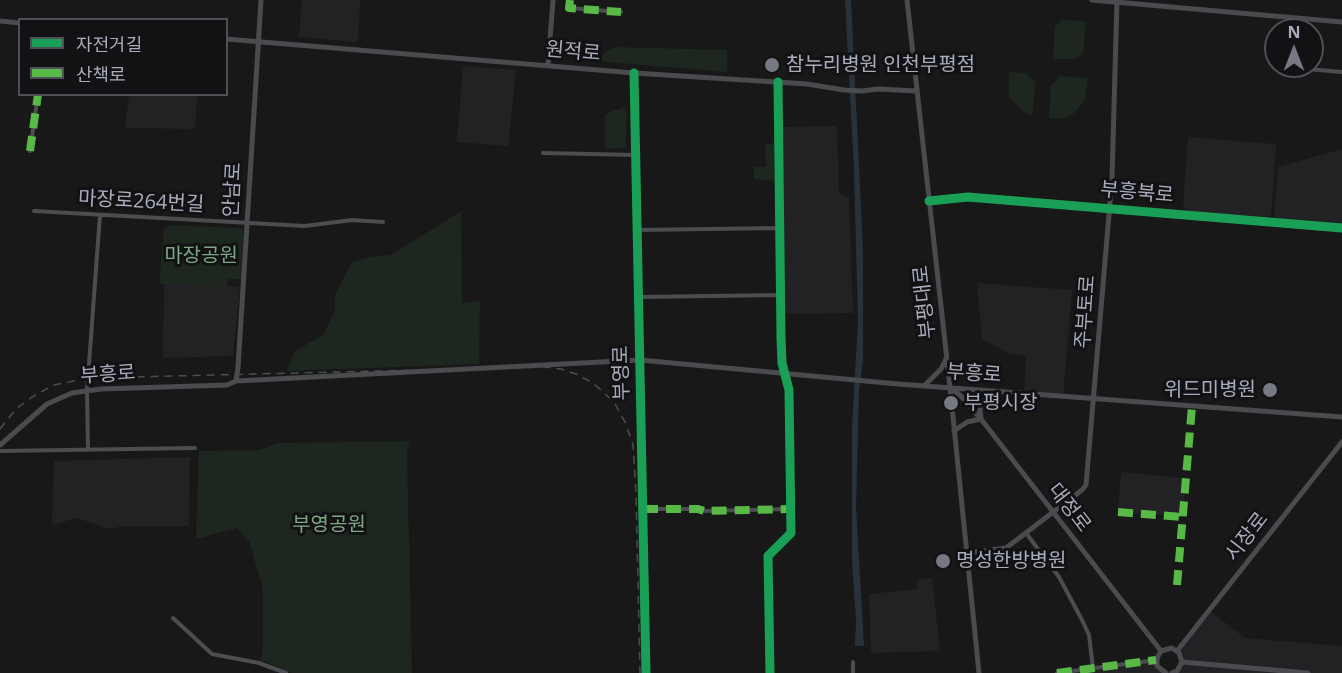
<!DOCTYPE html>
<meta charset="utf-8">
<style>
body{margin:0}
#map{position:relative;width:1342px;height:673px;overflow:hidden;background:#181818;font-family:"Open Sans","Noto Sans KR",sans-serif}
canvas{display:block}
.legend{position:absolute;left:18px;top:18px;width:210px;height:78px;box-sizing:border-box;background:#121214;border:2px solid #4e5057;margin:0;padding:8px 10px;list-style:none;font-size:18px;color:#a8acbb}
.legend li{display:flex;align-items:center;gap:12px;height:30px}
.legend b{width:30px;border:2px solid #4e5057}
.north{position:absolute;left:1264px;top:18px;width:60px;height:60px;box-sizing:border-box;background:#121214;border:2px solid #4e5057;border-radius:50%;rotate:0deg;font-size:16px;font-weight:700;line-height:24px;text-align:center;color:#a8acbb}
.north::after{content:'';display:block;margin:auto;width:21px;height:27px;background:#767882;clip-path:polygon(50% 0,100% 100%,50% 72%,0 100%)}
</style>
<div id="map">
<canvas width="1342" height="673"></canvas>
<ul class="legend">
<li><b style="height:8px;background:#1a9f57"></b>자전거길</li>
<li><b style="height:8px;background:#58b947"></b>산책로</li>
</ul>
<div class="north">N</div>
</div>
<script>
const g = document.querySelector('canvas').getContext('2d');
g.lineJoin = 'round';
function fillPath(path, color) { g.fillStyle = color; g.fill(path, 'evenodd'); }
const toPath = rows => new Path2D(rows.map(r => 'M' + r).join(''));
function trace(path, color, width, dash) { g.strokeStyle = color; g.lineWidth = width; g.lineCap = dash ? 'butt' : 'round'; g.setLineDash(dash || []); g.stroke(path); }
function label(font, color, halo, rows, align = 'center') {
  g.font = font + ' "Open Sans","Noto Sans KR",sans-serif'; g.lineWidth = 6; g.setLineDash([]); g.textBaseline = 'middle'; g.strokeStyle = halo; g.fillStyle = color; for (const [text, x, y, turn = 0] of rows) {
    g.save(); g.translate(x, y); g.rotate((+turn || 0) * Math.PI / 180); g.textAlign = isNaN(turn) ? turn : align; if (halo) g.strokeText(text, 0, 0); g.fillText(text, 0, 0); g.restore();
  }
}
const built = toPath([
 [302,0,360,0,358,39,355,42,299,37],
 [463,66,516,70,508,146,457,142],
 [129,95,197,95,195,129,125,128],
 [837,126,839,194,849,197,853,313,784,314,781,127],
 [1188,137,1276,144,1271,215,1267,217,1188,212,1183,206],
 [1342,149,1342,224,1274,219,1278,167],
 [977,283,1072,290,1063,397,1024,393,1026,356,1009,354,982,339],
 [164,284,240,287,233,356,163,358],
 [190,457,189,526,123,526,110,529,77,518,52,525,54,461],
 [1121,472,1186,478,1183,517,1118,512],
 [932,578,940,651,874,653,871,652,869,594,917,589,917,584,920,579],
 [1209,610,1245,638,1342,646,1342,673,1172,673,1182,662,1177,651],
 [1156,660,1166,673,1059,673]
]);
const green = toPath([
 [1061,20,1084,21,1085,26,1084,50,1083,54,1076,59,1053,59,1055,27],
 [615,47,727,50,727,72,596,61,608,50],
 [1009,72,1026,73,1036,83,1032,116,1025,113,1009,97],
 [1059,76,1088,78,1085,100,1074,113,1064,119,1049,118,1051,84,1055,82],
 [626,107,626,148,605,149,605,115,612,111],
 [765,144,774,144,774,181,754,179,754,167,766,167],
 [461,211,462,303,480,301,479,364,287,371,294,352,324,334,335,310,335,295,352,262,371,257,391,255],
 [169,225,241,228,243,230,241,279,228,279,227,287,159,284,164,229],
 [410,441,407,453,412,673,292,673,259,659,263,653,263,589,249,541,237,528,196,539,199,451,259,450,279,443]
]);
const water = toPath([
 [845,0,851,0,863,250,863,360,859,391,856,507,864,646,855,646,856,619,852,562,852,426,858,322,854,170]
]);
const street = toPath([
 [570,0,569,8,621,12],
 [1284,67,1342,72],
 [30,151,38,94],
 [543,153,636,155],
 [34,211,305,226,352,220,383,222],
 [637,230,779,228],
 [639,297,780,295],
 [88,450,87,391,100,215],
 [0,451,195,448],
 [643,509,698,509,704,511,790,509],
 [1026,533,1059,577,1082,620,1089,635,1093,668],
 [173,618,212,654,259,663,286,673],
 [853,662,853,673],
 [770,673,768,556,791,533,789,390,782,363,781,338,778,82],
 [1057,673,1156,660]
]);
const secondary = toPath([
 [907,0,950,387,979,673],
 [1092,0,1342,22],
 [0,21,20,23],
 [226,39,634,73,807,84,844,90,862,91,878,89,917,91],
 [548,65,553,0],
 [634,73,646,673],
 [929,201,968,197,1342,228],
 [236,381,238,368,261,0],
 [924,386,941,369,946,359],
 [951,388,962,397,981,419,1161,651],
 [954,431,967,422,981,419,980,410,983,397,990,391],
 [0,445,47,404,72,393,101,389,227,385,236,381,640,360,898,384,1342,417],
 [967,553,1006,548,1082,490,1086,485,1112,179,1117,0],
 [1177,651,1342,442],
 [1182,662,1308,673],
 [1166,673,1157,666,1157,658,1161,651,1172,648,1179,653,1182,662,1177,671,1172,673]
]);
const rail = toPath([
 [0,429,16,409,32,397,54,385,89,378,545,367,561,369,576,374,593,383,614,402,626,424,633,445,636,493,640,673]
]);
const quiet = toPath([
 [570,0,569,8,621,12],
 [30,151,38,94],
 [643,509,698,509,704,511,790,509],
 [1118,512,1183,517],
 [1177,585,1192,406],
 [1057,673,1156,660]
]);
const cycleway = toPath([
 [634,73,646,673],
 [929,201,968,197,1342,228],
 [770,673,768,556,791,533,789,390,782,363,781,338,778,82]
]);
const markers = [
 [772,65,8,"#767882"],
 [1270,390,8,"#767882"],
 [951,403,8,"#767882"],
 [943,561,8,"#767882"]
];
const streetNames = [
 ["원적로",573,52,5],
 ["안남로",233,190,-87],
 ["부흥북로",1137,193,5],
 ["마장로264번길",141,202,3],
 ["부평대로",925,302,-96],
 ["주부토로",1086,312,-86],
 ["부영로",622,373,-91],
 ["부흥로",974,374,4],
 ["부흥로",108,375,-4],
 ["대정로",1069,508,52],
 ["시장로",1247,537,-52]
];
const poiNames = [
 ["참누리병원 인천부평점",786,65],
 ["위드미병원",1256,390,"right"],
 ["부평시장",964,403],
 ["명성한방병원",956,561]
];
const parkNames = [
 ["마장공원",201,256],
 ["부영공원",329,525]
];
fillPath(built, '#222224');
fillPath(green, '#1d261f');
fillPath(water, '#29323b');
trace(street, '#4c4d51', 4);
trace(secondary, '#4a4b4f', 5);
trace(rail, '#4c4d50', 1.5, [8, 6]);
trace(quiet, '#58b947', 8, [15, 8]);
trace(cycleway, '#1a9f57', 9);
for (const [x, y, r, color] of markers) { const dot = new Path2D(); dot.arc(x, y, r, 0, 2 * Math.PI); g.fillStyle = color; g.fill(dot); trace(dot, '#121214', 2); }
label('20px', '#a8acbb', '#121214', streetNames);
label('20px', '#a8acbb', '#121214', poiNames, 'left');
label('20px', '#7da783', '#121214', parkNames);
</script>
